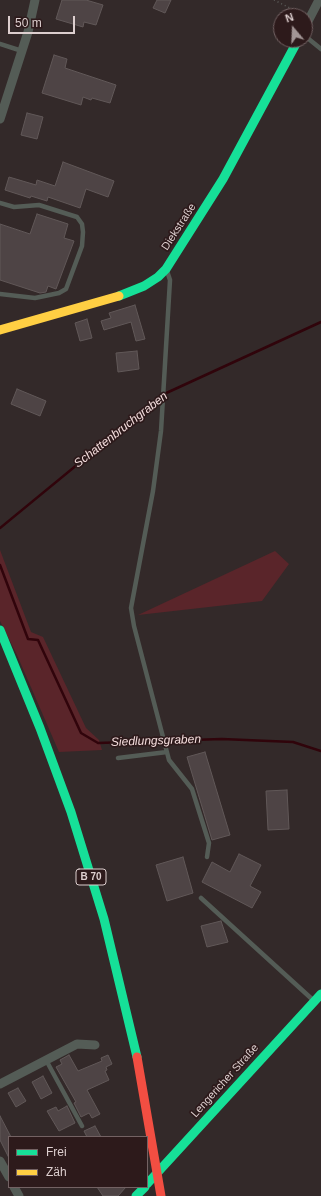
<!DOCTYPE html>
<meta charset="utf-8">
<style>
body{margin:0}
#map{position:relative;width:321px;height:1196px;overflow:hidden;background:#332929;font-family:Helvetica,sans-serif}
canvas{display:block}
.legend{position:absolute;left:8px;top:1136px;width:140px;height:52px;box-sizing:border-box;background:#2d1a1b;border:1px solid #736263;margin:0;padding:5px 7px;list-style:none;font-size:12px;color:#ddcfcf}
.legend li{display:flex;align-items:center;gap:8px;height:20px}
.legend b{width:20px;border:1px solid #736263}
.north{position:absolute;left:273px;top:8px;width:40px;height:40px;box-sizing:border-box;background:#2d1a1b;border:1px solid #736263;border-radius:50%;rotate:341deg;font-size:11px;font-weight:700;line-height:16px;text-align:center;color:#ddcfcf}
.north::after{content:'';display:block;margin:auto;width:14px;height:18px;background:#a29595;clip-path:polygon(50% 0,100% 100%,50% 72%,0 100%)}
.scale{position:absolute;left:8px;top:16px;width:67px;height:18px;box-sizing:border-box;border:2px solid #ddcfcf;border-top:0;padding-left:5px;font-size:12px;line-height:14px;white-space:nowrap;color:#ddcfcf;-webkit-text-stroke:3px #2d1a1b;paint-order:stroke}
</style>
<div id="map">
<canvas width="321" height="1196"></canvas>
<ul class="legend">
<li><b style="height:5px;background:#16e098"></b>Frei</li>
<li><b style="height:5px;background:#ffcf43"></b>Zäh</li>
</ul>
<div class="north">N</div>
<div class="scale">50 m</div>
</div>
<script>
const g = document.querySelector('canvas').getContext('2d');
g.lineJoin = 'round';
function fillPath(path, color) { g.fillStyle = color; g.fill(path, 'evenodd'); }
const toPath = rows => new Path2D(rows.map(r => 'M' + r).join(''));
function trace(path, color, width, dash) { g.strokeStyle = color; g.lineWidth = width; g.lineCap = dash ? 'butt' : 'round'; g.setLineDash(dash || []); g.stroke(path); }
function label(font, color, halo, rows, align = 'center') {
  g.font = font + ' Helvetica,sans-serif'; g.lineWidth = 3.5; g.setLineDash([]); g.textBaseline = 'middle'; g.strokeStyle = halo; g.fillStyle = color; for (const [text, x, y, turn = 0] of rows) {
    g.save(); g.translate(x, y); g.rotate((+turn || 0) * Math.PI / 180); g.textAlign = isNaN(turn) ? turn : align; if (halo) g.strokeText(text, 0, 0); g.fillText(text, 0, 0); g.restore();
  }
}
const green = toPath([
 [0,550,31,632,43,637,86,728,99,740,102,750,59,752,17,655,0,621],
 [275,551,289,564,262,601,138,615]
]);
const stream = toPath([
 [0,528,162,395,321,322],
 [0,565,28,639,38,640,81,733,98,743,222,739,293,742,321,751]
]);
const building = toPath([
 [62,0,86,0,103,5,96,25,84,22,83,27,56,19,62,0],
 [157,0,171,0,165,13,153,8,157,0],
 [54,55,67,59,65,68,116,85,110,103,92,98,91,100,83,97,81,105,42,93,54,55],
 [27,113,43,117,37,139,21,135,27,113],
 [63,162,114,181,108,197,86,189,80,208,48,197,47,201,31,196,30,198,5,190,9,177,36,185,37,180,55,186,63,162],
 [37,214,68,224,64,238,74,241,56,289,48,286,46,292,40,293,0,280,0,224,30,234,37,214],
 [135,305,145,339,136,341,131,322,104,330,101,321,111,318,109,313,135,305],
 [87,319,92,338,80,341,75,323,87,319],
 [137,351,139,369,118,372,116,353,137,351],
 [17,389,46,401,40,416,11,404,17,389],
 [205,752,230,835,212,840,187,757,205,752],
 [287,790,289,829,268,830,266,791,287,790],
 [239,854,261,865,250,886,261,892,252,908,202,882,212,862,230,872,239,854],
 [183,857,193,893,167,901,156,865,183,857],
 [221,921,228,942,207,947,201,926,221,921],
 [69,1055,78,1071,102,1061,101,1058,108,1055,112,1064,106,1067,107,1070,105,1071,109,1080,87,1090,100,1114,92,1118,89,1113,81,1117,74,1103,76,1102,56,1067,62,1064,60,1060,69,1055],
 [43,1076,52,1093,41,1099,32,1082,43,1076],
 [18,1088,26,1101,16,1107,8,1093,18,1088],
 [67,1106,75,1123,59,1131,47,1111,56,1107,58,1111,67,1106],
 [0,1116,11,1137,9,1137,9,1158,0,1140,0,1116],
 [95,1126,101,1137,87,1137,84,1131,95,1126],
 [97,1187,126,1187,118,1196,103,1196,97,1187]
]);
const path = toPath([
 [274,0,302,14]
]);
const lane = toPath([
 [305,36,321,49],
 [0,44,22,51],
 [0,203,14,207,39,205,77,217,82,224,83,232,82,246,66,289,59,293,35,298,0,294],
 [167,271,170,280,161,431,153,491,131,608,134,626,169,760,192,789,209,843,207,857],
 [118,758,167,752],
 [201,898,313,1000],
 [46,1060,82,1126]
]);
const street = toPath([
 [305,27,319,0],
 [0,119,28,32,35,0],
 [0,1084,77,1044,95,1045],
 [0,1161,9,1177],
 [14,1187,19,1196]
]);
const fast = toPath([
 [119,296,144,286,158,277,166,269,223,179,298,40],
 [0,630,40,728,71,812,104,919,137,1057],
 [147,1184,321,994],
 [136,1196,145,1187]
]);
const slow = toPath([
 [0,330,119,296]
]);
const jam = toPath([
 [137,1057,161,1196]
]);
const shields = [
 [91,877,30]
];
const shieldNames = [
 ["B 70",91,877]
];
const streetNames = [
 ["Diekstraße",179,227,-57],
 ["Lengericher Straße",225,1081,-48]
];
const waterNames = [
 ["Schattenbruchgraben",121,430,-38],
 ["Siedlungsgraben",156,741,-2]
];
fillPath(green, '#5a252a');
trace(stream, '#30040b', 2.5);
fillPath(building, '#4e4445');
trace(building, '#615858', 1);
trace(path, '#5b5c59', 1.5, [1, 3]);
trace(lane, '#545c56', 4.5);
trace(street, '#545c56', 9);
trace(fast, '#16e098', 9);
trace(slow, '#ffcf43', 9);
trace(jam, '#f24e42', 9);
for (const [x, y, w] of shields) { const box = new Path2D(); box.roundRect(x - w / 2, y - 8, w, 16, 3); g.fillStyle = '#2d1a1b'; g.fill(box); trace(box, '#ddcfcf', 1); }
label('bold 10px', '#ddcfcf', null, shieldNames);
label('11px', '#ddcfcf', '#2d1a1b', streetNames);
label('italic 12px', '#f4dddd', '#2d1a1b', waterNames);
</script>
